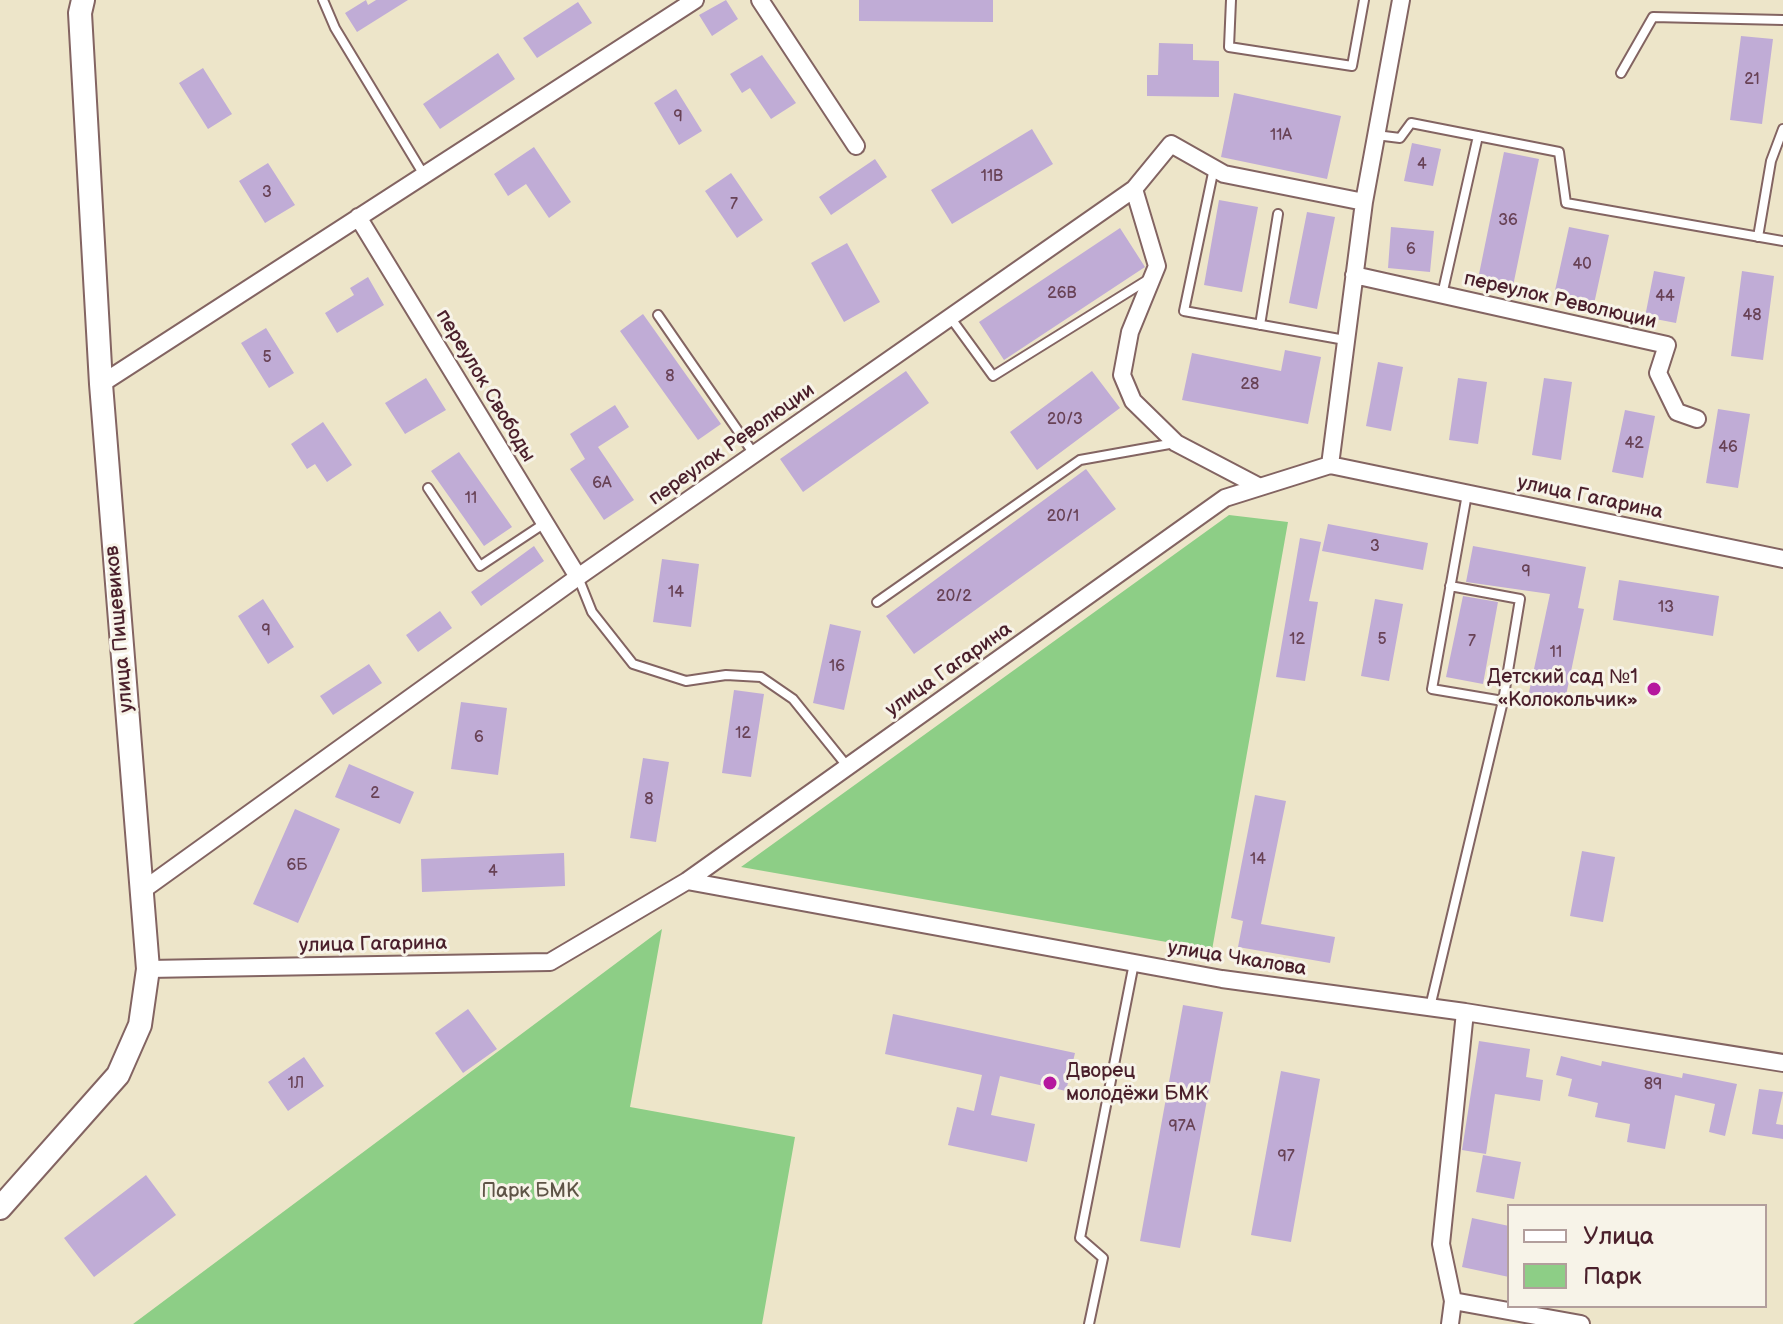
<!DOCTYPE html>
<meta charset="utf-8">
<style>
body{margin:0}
#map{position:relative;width:1783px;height:1324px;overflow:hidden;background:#ede5c9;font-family:"Balsamiq Sans",sans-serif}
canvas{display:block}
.legend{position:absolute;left:1507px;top:1204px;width:260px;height:104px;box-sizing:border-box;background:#f7f3e8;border:2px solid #b29e9c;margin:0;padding:10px 14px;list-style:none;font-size:24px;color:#4a1f2b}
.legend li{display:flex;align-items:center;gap:16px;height:40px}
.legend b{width:40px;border:2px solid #b29e9c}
</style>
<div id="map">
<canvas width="1783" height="1324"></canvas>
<ul class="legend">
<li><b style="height:10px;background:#fff"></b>Улица</li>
<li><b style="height:22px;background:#8dce86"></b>Парк</li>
</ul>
</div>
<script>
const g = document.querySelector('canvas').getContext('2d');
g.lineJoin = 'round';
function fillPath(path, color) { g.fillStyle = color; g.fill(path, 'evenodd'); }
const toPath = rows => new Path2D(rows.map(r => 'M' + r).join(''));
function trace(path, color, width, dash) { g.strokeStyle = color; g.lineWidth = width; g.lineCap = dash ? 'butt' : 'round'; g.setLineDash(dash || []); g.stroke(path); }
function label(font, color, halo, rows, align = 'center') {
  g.font = font + ' "Balsamiq Sans",sans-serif'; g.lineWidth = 6; g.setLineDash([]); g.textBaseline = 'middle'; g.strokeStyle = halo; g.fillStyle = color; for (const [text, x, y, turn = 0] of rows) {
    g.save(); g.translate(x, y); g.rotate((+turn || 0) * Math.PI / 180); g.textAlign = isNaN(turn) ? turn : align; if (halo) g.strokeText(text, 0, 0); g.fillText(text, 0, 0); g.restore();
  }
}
const green = toPath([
 [1229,515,1288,522,1212,950,741,867],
 [662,929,630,1107,795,1137,762,1324,133,1324]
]);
const building = toPath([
 [366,0,368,5,376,0,408,0,357,32,345,13],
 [726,0,738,19,712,36,699,15],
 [859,0,993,0,993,22,859,21],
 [578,2,592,23,537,58,523,38],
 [1741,36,1773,39,1762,124,1730,120],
 [1159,43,1193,44,1193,60,1219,61,1219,97,1147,96,1147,75,1158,75],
 [498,53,515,79,440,129,423,104],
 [762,55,796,103,771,119,750,88,742,93,730,74],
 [203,68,232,114,208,129,179,83],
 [676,89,702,131,679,145,654,103],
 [1234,93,1341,116,1327,179,1221,157],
 [1032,129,1053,164,952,224,931,190],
 [1412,143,1441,149,1433,186,1404,181],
 [534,147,571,202,549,218,526,184,508,196,494,174],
 [1504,152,1539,159,1512,291,1477,284],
 [875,159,887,177,831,215,819,197],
 [268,163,295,205,265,223,239,181],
 [731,173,763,220,737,238,705,191],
 [1219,200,1258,207,1242,292,1204,285],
 [1307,212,1335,217,1317,309,1289,303],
 [1391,227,1434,231,1430,272,1388,268],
 [1569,227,1609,235,1594,304,1554,295],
 [1120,228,1145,267,1004,360,979,322],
 [847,243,880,302,844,322,811,263],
 [1654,271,1685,277,1676,323,1645,317],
 [1742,271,1774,276,1763,360,1731,356],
 [368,277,384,305,337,333,325,313,354,295,350,288],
 [643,314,721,424,698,440,620,331],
 [266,328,294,373,269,388,241,343],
 [1285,350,1321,357,1308,424,1182,400,1192,353,1281,371],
 [1378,362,1403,367,1391,431,1366,426],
 [906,371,929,403,803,492,780,459],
 [1092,371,1120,408,1037,470,1010,432],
 [426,378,446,410,405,434,385,403],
 [1458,378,1487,382,1478,444,1449,440],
 [1544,378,1572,382,1561,460,1532,455],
 [615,405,629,427,598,447,634,500,604,520,570,469,585,459,570,434],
 [1718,409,1750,414,1738,488,1706,483],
 [1625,410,1655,416,1643,478,1612,472],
 [323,422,352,465,327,482,315,464,307,469,291,444],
 [459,452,512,527,484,546,431,471],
 [1086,469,1116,509,914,654,886,616],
 [1328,524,1428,543,1423,570,1322,551],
 [1300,538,1321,542,1309,601,1318,602,1305,681,1276,677],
 [534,546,544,561,481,606,471,592],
 [1473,546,1586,567,1578,608,1584,609,1564,705,1528,697,1550,594,1466,582],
 [662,559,699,564,691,627,653,622],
 [1619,580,1719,596,1713,636,1613,620],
 [1463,596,1498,602,1483,684,1446,677],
 [263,599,294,647,268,664,238,616],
 [1375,599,1403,604,1389,681,1361,676],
 [440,611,452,628,418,652,406,635],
 [830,624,861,631,844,710,813,703],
 [369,664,382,683,333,715,320,696],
 [734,690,764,694,751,777,722,773],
 [461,702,507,708,498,775,451,769],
 [643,758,669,762,656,842,630,838],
 [349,764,414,792,400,824,335,797],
 [1255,795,1286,801,1261,924,1335,937,1330,963,1238,947,1243,921,1231,918],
 [295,809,340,829,298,923,253,904],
 [1582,851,1615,857,1603,922,1570,916],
 [564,853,565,886,422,892,421,859],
 [1183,1005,1223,1012,1180,1248,1140,1241],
 [468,1009,497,1049,463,1073,435,1033],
 [893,1014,1075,1053,1066,1091,1000,1076,991,1115,1035,1124,1027,1162,948,1145,957,1107,974,1111,982,1075,885,1054],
 [1479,1041,1530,1049,1526,1077,1543,1080,1540,1101,1495,1094,1486,1154,1462,1150],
 [1561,1056,1601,1066,1602,1061,1682,1078,1683,1073,1737,1084,1725,1136,1709,1132,1715,1104,1675,1095,1665,1149,1627,1142,1630,1124,1595,1117,1598,1103,1568,1096,1572,1079,1556,1075],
 [304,1057,324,1086,288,1111,268,1082],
 [1281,1071,1320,1079,1291,1242,1251,1235],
 [1759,1089,1783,1092,1776,1124,1783,1125,1783,1139,1752,1134],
 [1483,1155,1521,1162,1514,1199,1476,1192],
 [146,1175,176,1215,94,1277,64,1238],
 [1472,1218,1509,1226,1509,1277,1462,1267]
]);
const lane = toPath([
 [323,0,335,28,424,175],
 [1231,0,1229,47,1352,66,1364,0],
 [1621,73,1653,17,1783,20],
 [1376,135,1400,138,1411,123,1559,152,1566,203,1783,241],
 [1214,168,1184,311,1345,340],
 [1758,237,1771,161,1783,129],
 [1442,295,1478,136],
 [658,315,754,454],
 [950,317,993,376,1149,279],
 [1260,325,1278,214],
 [428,488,480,566,545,523],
 [578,577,592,612,633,664,686,681,726,675,761,677,793,699,847,766],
 [1450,586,1520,599,1503,701],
 [877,602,1080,460,1175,443],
 [1430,1007,1503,701,1432,689,1467,494],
 [1089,1324,1103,1258,1080,1238,1134,963]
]);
const street = toPath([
 [760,0,856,146],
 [1134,189,1157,266,1130,332,1122,375,1133,401,1176,443,1260,487],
 [358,217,578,577],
 [1354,275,1667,345,1658,373,1677,412,1697,419],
 [101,384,695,0],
 [1330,465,1364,202,1401,0],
 [687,881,1222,979,1465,1012,1783,1063],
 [143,890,578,577,1134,189,1171,144,1224,174,1364,202],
 [148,969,550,962,687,881,1225,498,1330,465,1783,559],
 [1453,1301,1581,1324],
 [1450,1324,1453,1301,1441,1244,1465,1012]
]);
const secondary = toPath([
 [0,1208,118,1075,140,1025,148,969,101,384,80,13,83,0]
]);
const markers = [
 [1654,689,8,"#b5179e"],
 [1050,1083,8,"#b5179e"]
];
const numberNames = [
 ["21",1752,80],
 ["9",678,117],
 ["11А",1281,136],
 ["4",1422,165],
 ["11В",992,177],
 ["3",267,193],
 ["7",734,205],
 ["36",1508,221],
 ["6",1411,250],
 ["40",1582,265],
 ["26В",1062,294],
 ["44",1665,297],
 ["48",1752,316],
 ["5",267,358],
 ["8",670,377],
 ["28",1250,385],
 ["20/3",1065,420],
 ["42",1634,444],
 ["46",1728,448],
 ["6А",602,484],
 ["11",471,499],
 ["20/1",1063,517],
 ["3",1375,547],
 ["9",1526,572],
 ["14",676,593],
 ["20/2",954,597],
 ["13",1666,608],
 ["9",266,631],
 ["12",1297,640],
 ["5",1382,640],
 ["7",1472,642],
 ["11",1556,653],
 ["16",837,667],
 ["12",743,734],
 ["6",479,738],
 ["2",375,794],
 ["8",649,800],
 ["14",1258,860],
 ["6Б",297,866],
 ["4",493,872],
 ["1Л",296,1084],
 ["89",1653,1085],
 ["97А",1182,1127],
 ["97",1286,1157]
];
const streetNames = [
 ["переулок Революции",1560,301,13],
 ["переулок Свободы",485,386,59],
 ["переулок Революции",732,445,-35],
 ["улица Гагарина",1590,498,12],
 ["улица Пищевиков",120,629,-95],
 ["улица Гагарина",949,670,-35],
 ["улица Гагарина",373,945,-1],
 ["улица Чкалова",1237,959,9]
];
const poiNames = [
 ["Детский сад №1",1638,678],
 ["«Колокольчик»",1638,701],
 ["Дворец",1066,1072,"left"],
 ["молодёжи БМК",1066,1095,"left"]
];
const parkNames = [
 ["Парк БМК",530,1192]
];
fillPath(green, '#8dce86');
fillPath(building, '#c0acd6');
trace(lane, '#836462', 12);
trace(street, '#836462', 20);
trace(secondary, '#836462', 26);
trace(lane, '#fff', 8);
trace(street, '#fff', 16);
trace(secondary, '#fff', 22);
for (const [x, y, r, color] of markers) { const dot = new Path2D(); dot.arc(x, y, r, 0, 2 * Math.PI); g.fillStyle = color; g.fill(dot); trace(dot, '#f7f3e8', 3); }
label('16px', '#684256', null, numberNames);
label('20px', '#4a1f2b', '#f7f3e8', streetNames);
label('20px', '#4a1f2b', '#f7f3e8', poiNames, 'right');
label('20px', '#5e5446', '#f7f3e8', parkNames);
</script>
